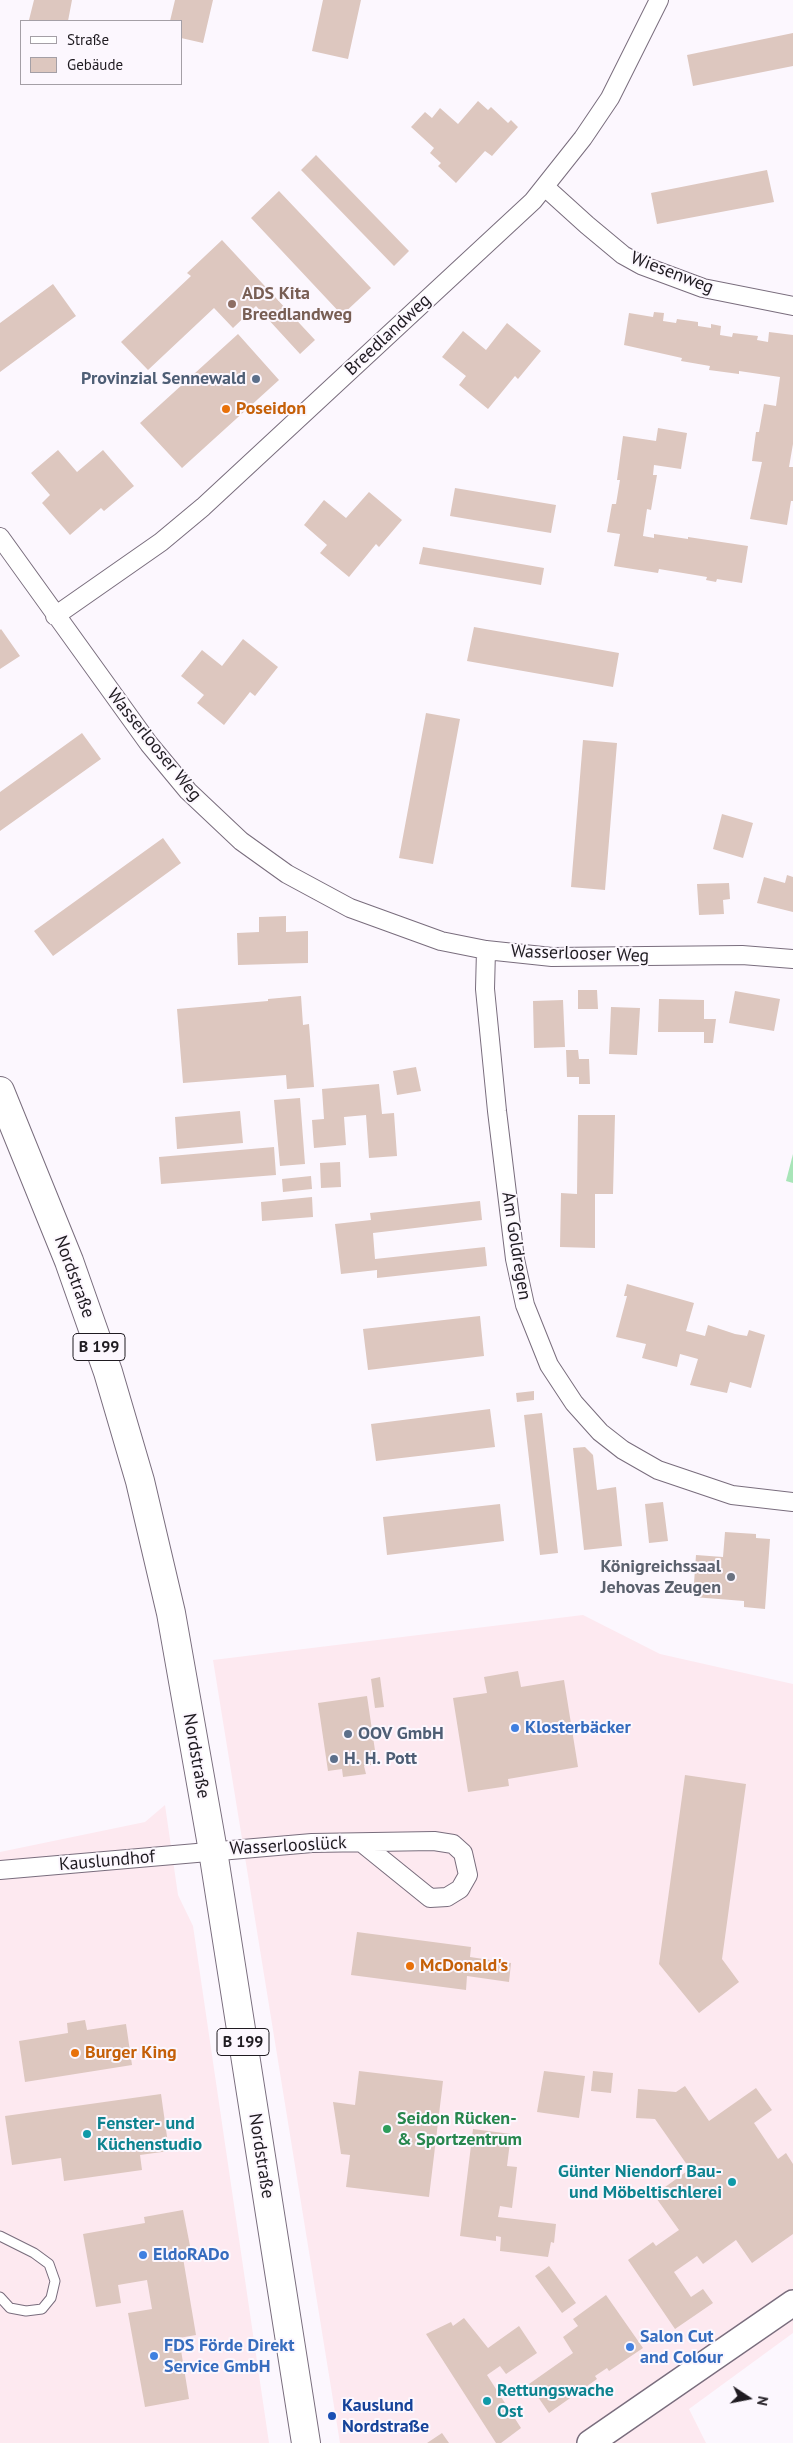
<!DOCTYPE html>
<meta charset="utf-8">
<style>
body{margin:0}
#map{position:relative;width:793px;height:2443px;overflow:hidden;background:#fcf7fe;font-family:"PT Sans",sans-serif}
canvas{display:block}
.legend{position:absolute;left:20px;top:20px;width:162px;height:65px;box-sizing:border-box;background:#fcf7fe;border:1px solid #a49fa6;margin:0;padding:6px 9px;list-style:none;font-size:15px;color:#1f1b21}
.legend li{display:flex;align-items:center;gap:10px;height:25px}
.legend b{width:25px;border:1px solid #a49fa6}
.north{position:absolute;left:723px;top:2373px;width:50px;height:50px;-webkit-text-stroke:4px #fcf7fe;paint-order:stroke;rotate:101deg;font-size:14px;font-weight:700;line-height:20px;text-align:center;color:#1f1b21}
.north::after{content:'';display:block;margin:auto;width:18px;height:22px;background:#1f1b21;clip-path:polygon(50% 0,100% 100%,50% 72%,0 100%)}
</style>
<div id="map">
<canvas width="793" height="2443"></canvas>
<ul class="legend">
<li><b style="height:6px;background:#fff"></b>Straße</li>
<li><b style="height:14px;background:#ddc7bf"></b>Gebäude</li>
</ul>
<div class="north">N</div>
</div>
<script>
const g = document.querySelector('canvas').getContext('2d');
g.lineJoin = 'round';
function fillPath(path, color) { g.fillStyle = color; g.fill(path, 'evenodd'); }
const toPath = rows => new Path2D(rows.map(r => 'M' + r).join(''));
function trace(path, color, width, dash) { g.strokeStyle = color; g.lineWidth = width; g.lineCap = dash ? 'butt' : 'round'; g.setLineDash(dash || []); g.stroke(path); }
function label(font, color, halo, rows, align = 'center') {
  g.font = font + ' "PT Sans",sans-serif'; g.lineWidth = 4; g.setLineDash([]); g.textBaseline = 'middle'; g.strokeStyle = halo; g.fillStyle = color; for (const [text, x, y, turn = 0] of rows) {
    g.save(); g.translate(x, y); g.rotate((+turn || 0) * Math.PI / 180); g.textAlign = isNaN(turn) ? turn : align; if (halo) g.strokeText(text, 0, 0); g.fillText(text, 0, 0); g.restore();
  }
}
const commercial = toPath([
 [583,1615,660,1654,793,1684,793,2333,689,2409,706,2443,340,2443,213,1660],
 [165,1805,178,1895,193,1926,269,2443,0,2443,0,1852,145,1822]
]);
const green = toPath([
 [793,1154,793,1183,786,1181]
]);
const building = toPath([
 [34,0,72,0,68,21,29,20],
 [175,0,213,0,203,43,181,38,181,21,170,21],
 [323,0,361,0,348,59,312,51],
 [793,33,793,66,693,86,687,55],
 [478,101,488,110,491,107,508,123,511,120,518,127,492,156,485,151,456,183,438,166,441,163,430,153,434,148,411,127,425,112,432,118,440,108,458,124],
 [316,155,409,251,394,266,301,170],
 [767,170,774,202,657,224,651,193],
 [279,191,371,288,342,315,251,218],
 [222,240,315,340,300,354,256,306,233,328,214,308,148,370,121,342,191,276,187,273],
 [53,284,76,316,0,372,0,323],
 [654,312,664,313,663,321,676,323,677,319,698,322,698,326,711,328,711,324,721,326,720,335,732,337,733,333,758,336,757,340,768,342,769,332,793,335,793,444,789,467,793,467,793,501,791,501,787,525,750,519,762,462,752,461,756,432,759,432,764,404,776,406,780,377,739,371,739,374,709,370,710,366,681,361,682,358,624,345,629,313,653,317],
 [507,323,541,351,518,379,515,376,488,409,459,385,466,376,442,357,463,331,486,350],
 [238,334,279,380,182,468,140,423],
 [658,428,687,433,681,469,654,465,653,475,657,475,651,510,647,509,643,536,654,538,654,534,688,539,688,537,748,546,742,583,717,579,716,582,706,580,707,577,659,569,658,573,614,566,620,534,607,532,612,504,616,504,620,480,617,480,623,436,656,441],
 [58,450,77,472,103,450,134,486,104,511,101,508,70,535,42,503,50,495,31,473],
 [455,488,556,505,551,533,450,516],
 [369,492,402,520,379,547,376,544,349,577,320,553,327,545,304,525,324,500,346,518],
 [423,547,544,568,541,585,419,564],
 [474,627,619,653,613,687,467,661],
 [1,629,20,656,0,669,0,630],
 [243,639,278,667,255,696,250,692,224,725,197,703,204,695,181,676,202,650,222,666],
 [426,713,460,719,433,864,399,858],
 [82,733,101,759,0,831,0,792],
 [583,740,617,743,605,890,571,887],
 [722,814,753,823,743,858,713,849],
 [163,838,181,863,53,956,34,931],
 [787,875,793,877,793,912,757,903,764,877,785,883],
 [729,883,730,899,723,900,724,914,699,915,697,884],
 [286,916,286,932,308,931,308,963,238,965,237,933,259,932,259,917],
 [578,990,597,990,598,1009,578,1009],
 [735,991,780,999,774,1031,729,1023],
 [301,996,303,1025,309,1024,314,1087,287,1089,286,1075,183,1083,177,1009,268,1001,268,999],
 [659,999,704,1000,704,1019,716,1019,713,1043,704,1043,704,1032,658,1032],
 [563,1000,565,1047,534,1048,533,1001],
 [611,1007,640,1008,637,1055,609,1054],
 [566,1050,578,1050,579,1059,589,1059,590,1084,579,1084,579,1077,567,1077],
 [416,1067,421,1091,397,1095,393,1071],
 [379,1084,382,1114,394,1113,397,1156,369,1158,366,1115,344,1117,346,1145,314,1148,312,1120,324,1119,322,1089],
 [300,1098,305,1164,280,1166,274,1100],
 [240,1111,243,1143,177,1149,175,1117],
 [578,1115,615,1115,613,1194,595,1194,595,1248,560,1247,561,1193,577,1194],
 [274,1147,276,1175,161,1184,159,1157],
 [340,1162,341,1187,321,1188,320,1163],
 [311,1176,312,1189,283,1192,282,1179],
 [312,1197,313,1217,262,1221,261,1202],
 [480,1201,482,1220,373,1233,375,1259,485,1247,487,1266,377,1278,377,1270,341,1274,335,1224,371,1220,370,1213],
 [627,1284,694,1303,686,1331,705,1336,708,1325,735,1334,747,1336,749,1330,765,1335,751,1388,730,1382,727,1393,690,1385,698,1359,680,1354,677,1367,642,1358,646,1344,616,1337,627,1296,624,1296],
 [480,1316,484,1356,368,1370,363,1329],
 [534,1391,534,1400,517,1402,516,1393],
 [490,1409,495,1447,376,1461,371,1424],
 [542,1413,558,1553,540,1555,524,1415],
 [585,1447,593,1455,597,1490,616,1487,622,1546,584,1550,573,1448],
 [663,1502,668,1541,649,1543,645,1504],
 [500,1504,504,1541,387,1555,383,1517],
 [725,1532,756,1534,756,1538,770,1539,765,1609,744,1607,744,1601,693,1597,696,1555,723,1557],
 [518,1671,521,1687,564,1680,578,1767,508,1779,509,1786,468,1792,453,1698,487,1693,484,1677],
 [380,1677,384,1707,375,1708,371,1679],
 [367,1696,377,1764,364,1766,366,1774,343,1777,342,1769,328,1771,318,1703],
 [685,1775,746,1784,722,1959,739,1982,699,2013,659,1964],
 [357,1932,471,1947,470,1957,511,1963,509,1982,467,1976,466,1990,351,1975],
 [85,2020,87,2030,126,2024,132,2065,25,2082,19,2041,68,2033,67,2023],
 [359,2071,443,2081,429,2197,346,2187,350,2155,341,2154,333,2102,355,2105],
 [544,2071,585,2076,579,2118,537,2112],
 [593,2071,613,2073,611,2093,591,2091],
 [685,2086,709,2121,756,2088,772,2110,754,2123,778,2159,786,2153,793,2164,793,2234,752,2263,736,2240,703,2264,697,2256,674,2272,691,2297,703,2289,713,2303,675,2329,628,2260,653,2242,656,2246,679,2230,654,2195,690,2169,655,2119,636,2118,638,2089,676,2092],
 [161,2094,169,2151,140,2155,142,2170,64,2181,61,2158,12,2165,5,2116],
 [473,2129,511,2134,507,2166,517,2167,512,2208,500,2206,498,2217,556,2224,554,2243,551,2242,548,2257,500,2251,501,2237,496,2236,496,2241,460,2236],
 [183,2210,191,2251,182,2252,196,2335,179,2338,189,2399,145,2407,128,2313,152,2309,147,2280,118,2285,121,2303,96,2307,83,2234,145,2223,144,2217],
 [549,2266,576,2303,562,2313,535,2276],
 [606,2295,643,2348,609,2371,607,2368,595,2376,597,2379,549,2413,529,2384,573,2353,563,2337,578,2326,573,2319],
 [464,2318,488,2348,519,2326,537,2353,506,2374,500,2366,487,2375,521,2428,501,2443,496,2443,426,2334,451,2322,453,2326],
 [442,2433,449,2443,427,2443]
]);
const lane = toPath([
 [0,2236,34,2253,49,2264,55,2281,51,2298,42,2309,26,2311,10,2308,0,2297]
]);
const street = toPath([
 [545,187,587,225,623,255,641,265,703,288,793,306],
 [0,537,149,744,188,791,241,841,287,874,350,908,441,941,486,950,552,957,742,955,793,959],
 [55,616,161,542,203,507,533,201,583,138,610,98,659,0],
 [486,950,485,989,497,1111,515,1259,525,1305,549,1365,574,1403,600,1432,623,1450,658,1470,732,1495,793,1502],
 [0,1870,312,1843,434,1841,453,1844,463,1853,468,1875,460,1889,447,1897,430,1898,362,1843]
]);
const secondary = toPath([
 [590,2443,793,2303]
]);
const primary = toPath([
 [0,1091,69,1261,108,1372,140,1481,171,1613,213,1851,306,2443]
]);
const markers = [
 [232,304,5,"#8d6e63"],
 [256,379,5,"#5c6f8a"],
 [226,409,5,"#e8710a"],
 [731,1577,5,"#6b7280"],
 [515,1728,5,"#3f7fe0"],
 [348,1734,5,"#5c6f8a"],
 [334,1759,5,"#5c6f8a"],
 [410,1966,5,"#e8710a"],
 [75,2053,5,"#e8710a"],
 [387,2129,5,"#2e9e5b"],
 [87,2134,5,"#0f9aa8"],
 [732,2182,5,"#0f9aa8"],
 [143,2255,5,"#3f7fe0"],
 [630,2347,5,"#3f7fe0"],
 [154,2356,5,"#3f7fe0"],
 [487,2401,5,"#0f9aa8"],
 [332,2416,5,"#1a4fb4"]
];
const shields = [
 [99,1347,52],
 [243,2042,52]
];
const shieldNames = [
 ["B 199",99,1347],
 ["B 199",243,2042]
];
const streetNames = [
 ["Wiesenweg",672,273,21],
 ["Breedlandweg",388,335,-43],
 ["Wasserlooser Weg",154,745,51],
 ["Wasserlooser Weg",580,954,2],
 ["Am Goldregen",516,1246,81],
 ["Nordstraße",74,1277,70],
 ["Nordstraße",196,1756,80],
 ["Wasserlooslück",288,1846,-3],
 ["Kauslundhof",107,1861,-5],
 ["Nordstraße",261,2156,81]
];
const educationNames = [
 ["ADS Kita",242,294],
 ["Breedlandweg",242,315]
];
const serviceNames = [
 ["Provinzial Sennewald",246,379,"right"],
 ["OOV GmbH",358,1734],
 ["H. H. Pott",344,1759]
];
const foodNames = [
 ["Poseidon",236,409],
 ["McDonald's",420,1966],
 ["Burger King",85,2053]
];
const worshipNames = [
 ["Königreichssaal",721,1567],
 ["Jehovas Zeugen",721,1588]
];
const shopNames = [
 ["Klosterbäcker",525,1728],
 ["EldoRADo",153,2255],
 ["Salon Cut",640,2337],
 ["and Colour",640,2358],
 ["FDS Förde Direkt",164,2346],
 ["Service GmbH",164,2367]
];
const leisureNames = [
 ["Seidon Rücken-",397,2119],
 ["& Sportzentrum",397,2140]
];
const cultureNames = [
 ["Fenster- und",97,2124],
 ["Küchenstudio",97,2145],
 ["Günter Niendorf Bau-",722,2172,"right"],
 ["und Möbeltischlerei",722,2193,"right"],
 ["Rettungswache",497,2391],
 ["Ost",497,2412]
];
const transitNames = [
 ["Kauslund",342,2406],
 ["Nordstraße",342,2427]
];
fillPath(commercial, '#fde9f0');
fillPath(green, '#a8e5b8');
fillPath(building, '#ddc7bf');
trace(lane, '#796d7d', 11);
trace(street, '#796d7d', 20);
trace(secondary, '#796d7d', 28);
trace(primary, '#796d7d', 30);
trace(lane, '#fff', 9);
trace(street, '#fff', 18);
trace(secondary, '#fff', 25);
trace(primary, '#fff', 28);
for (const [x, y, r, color] of markers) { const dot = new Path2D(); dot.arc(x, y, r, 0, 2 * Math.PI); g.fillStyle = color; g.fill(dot); trace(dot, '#fcf7fe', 2); }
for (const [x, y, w] of shields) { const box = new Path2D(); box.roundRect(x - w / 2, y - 13.5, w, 27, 4); g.fillStyle = '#fcf7fe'; g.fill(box); trace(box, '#1f1b21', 1); }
label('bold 16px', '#1f1b21', null, shieldNames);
label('18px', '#1f1b21', '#fcf7fe', streetNames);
label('bold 18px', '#785e54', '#fcf7fe', educationNames, 'left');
label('bold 18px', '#4e5e75', '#fcf7fe', serviceNames, 'left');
label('bold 18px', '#c56008', '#fcf7fe', foodNames, 'left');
label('bold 18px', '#5b616d', '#fcf7fe', worshipNames, 'right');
label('bold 18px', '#366cbe', '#fcf7fe', shopNames, 'left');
label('bold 18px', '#27864d', '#fcf7fe', leisureNames, 'left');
label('bold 18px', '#0d838f', '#fcf7fe', cultureNames, 'left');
label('bold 18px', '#164399', '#fcf7fe', transitNames, 'left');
</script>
